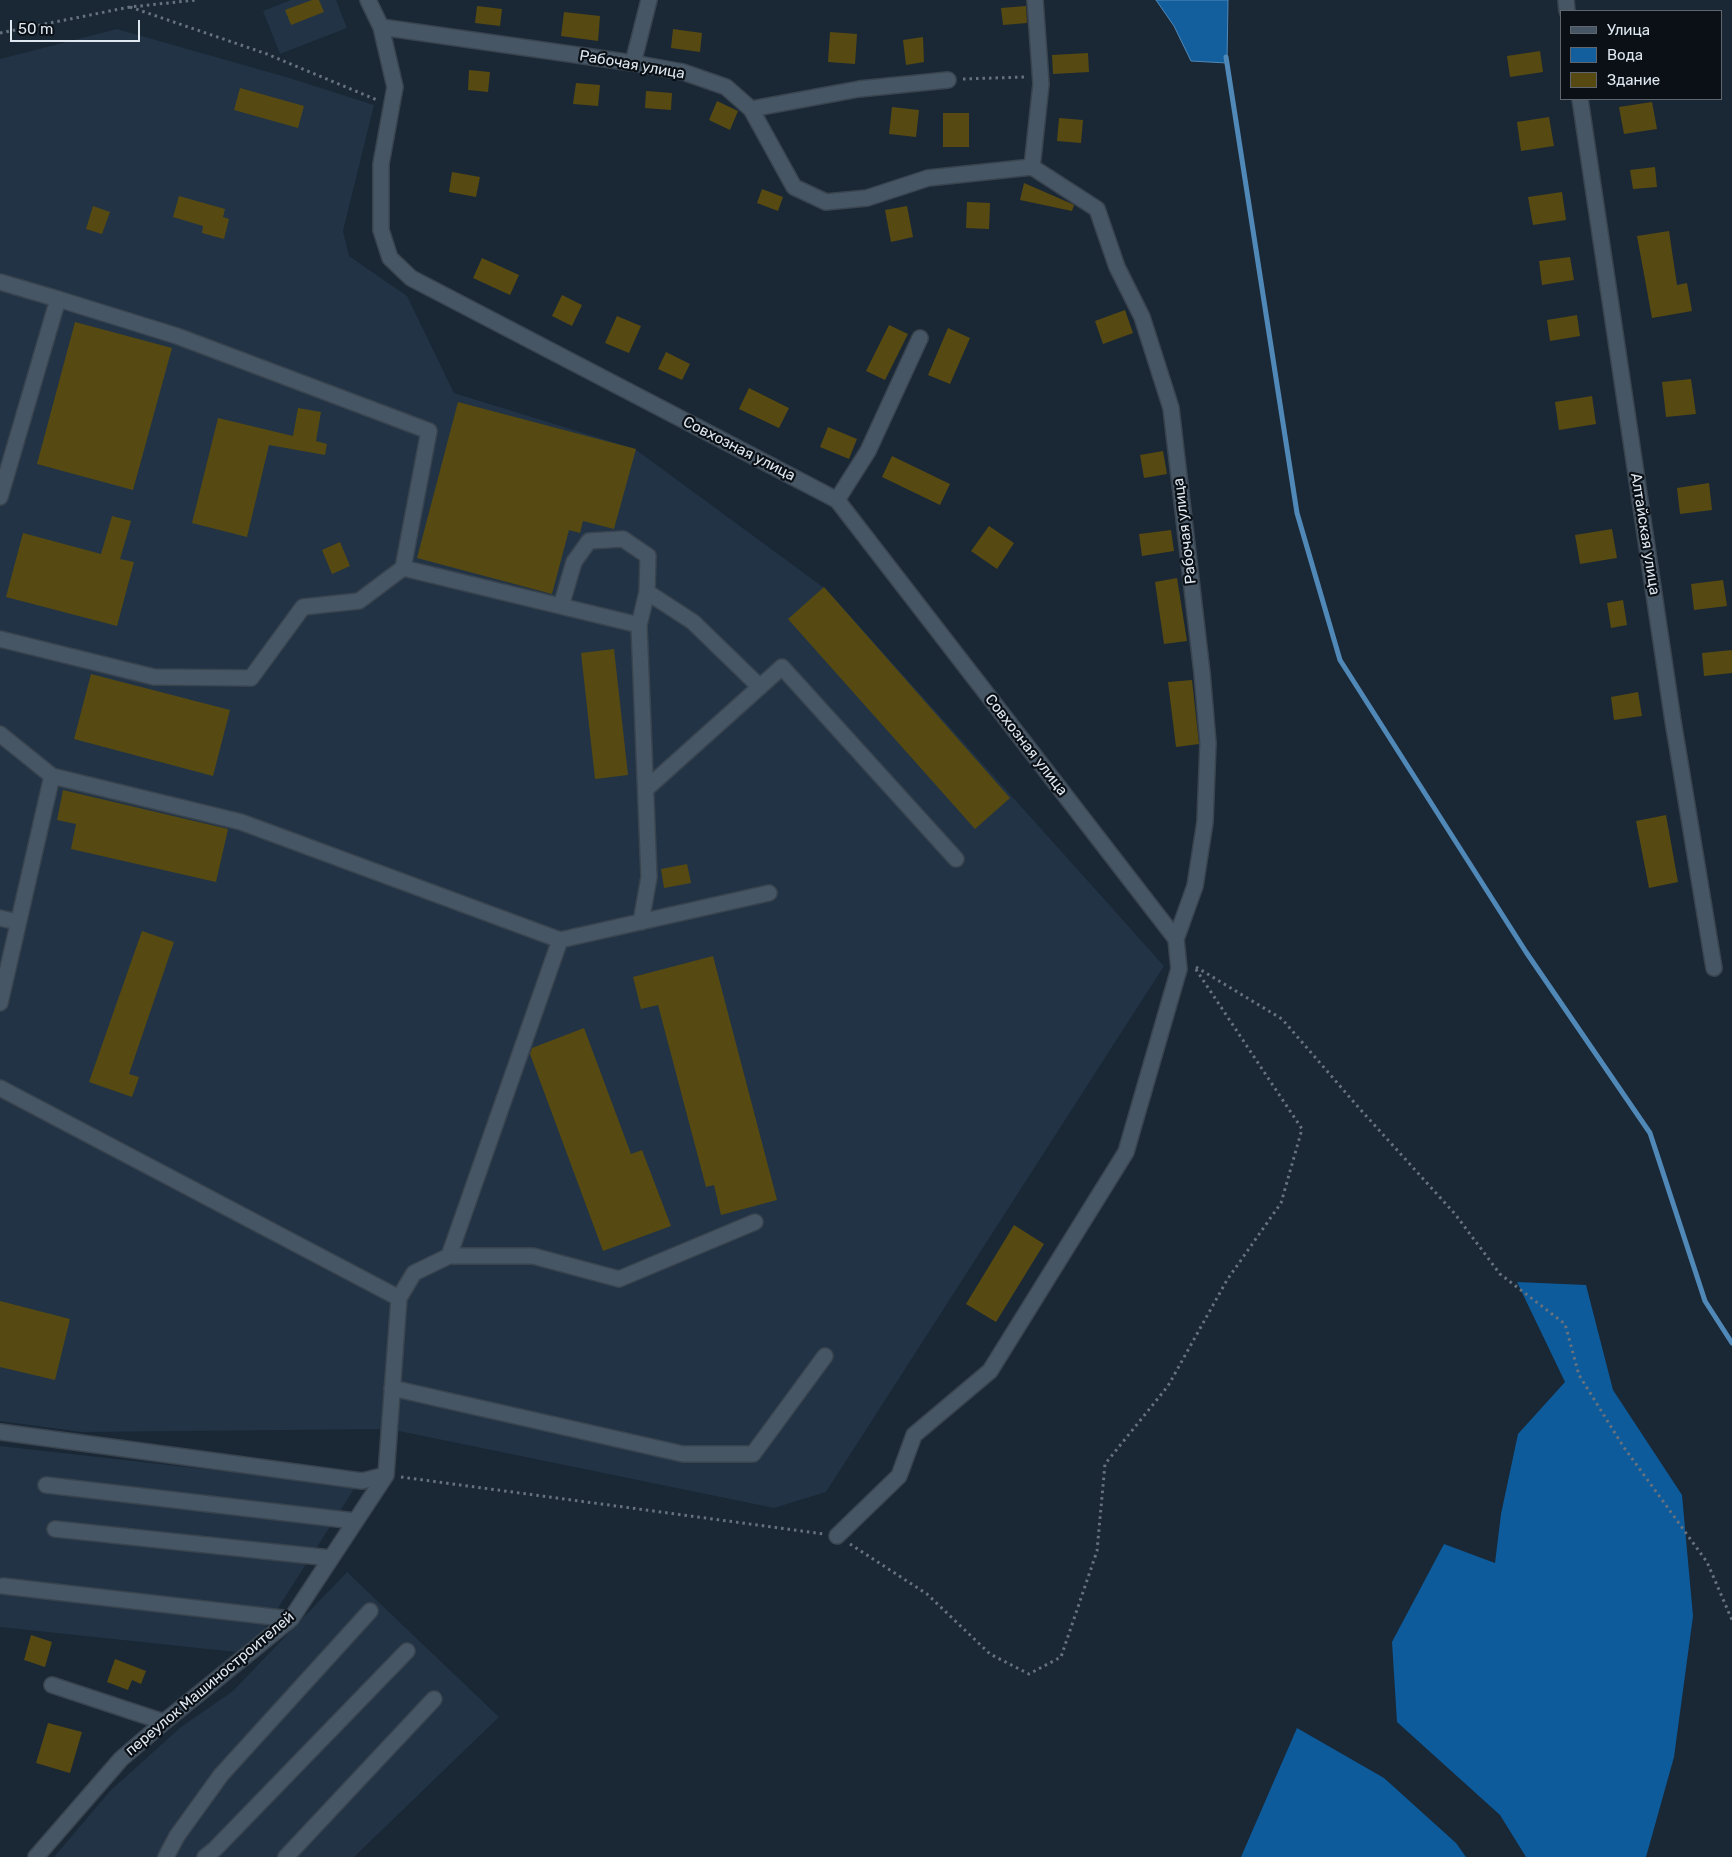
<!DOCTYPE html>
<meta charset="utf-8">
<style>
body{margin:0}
#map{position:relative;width:1732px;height:1857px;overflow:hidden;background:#1a2735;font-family:Rubik,sans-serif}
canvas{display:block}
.legend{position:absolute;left:1560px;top:10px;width:162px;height:90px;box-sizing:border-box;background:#0a1016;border:1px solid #5f666d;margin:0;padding:6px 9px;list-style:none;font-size:15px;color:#dfe7f0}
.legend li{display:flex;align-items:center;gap:10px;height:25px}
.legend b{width:25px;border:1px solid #5f666d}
.scale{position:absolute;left:10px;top:20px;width:130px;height:22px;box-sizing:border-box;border:2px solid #dfe7f0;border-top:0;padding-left:6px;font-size:15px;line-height:18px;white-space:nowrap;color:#dfe7f0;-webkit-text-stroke:4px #0a1016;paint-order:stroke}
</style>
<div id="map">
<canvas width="1732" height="1857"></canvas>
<ul class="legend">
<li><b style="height:6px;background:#475665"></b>Улица</li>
<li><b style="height:14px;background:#135f9e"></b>Вода</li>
<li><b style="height:14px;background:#564a12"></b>Здание</li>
</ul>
<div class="scale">50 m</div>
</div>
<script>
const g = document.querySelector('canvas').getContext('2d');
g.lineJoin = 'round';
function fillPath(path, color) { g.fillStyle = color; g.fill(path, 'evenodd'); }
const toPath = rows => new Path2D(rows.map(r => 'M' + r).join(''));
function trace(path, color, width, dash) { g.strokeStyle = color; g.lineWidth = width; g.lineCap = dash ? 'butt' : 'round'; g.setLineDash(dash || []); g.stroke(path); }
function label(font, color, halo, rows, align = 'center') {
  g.font = font + ' Rubik,sans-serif'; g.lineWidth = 4.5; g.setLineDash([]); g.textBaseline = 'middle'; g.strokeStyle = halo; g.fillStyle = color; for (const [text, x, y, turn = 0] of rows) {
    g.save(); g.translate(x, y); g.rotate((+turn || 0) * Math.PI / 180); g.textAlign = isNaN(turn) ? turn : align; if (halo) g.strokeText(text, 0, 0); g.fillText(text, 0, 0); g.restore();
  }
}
const built = toPath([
 [291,0,336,0,347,28,280,54,263,11],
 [117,29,286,77,374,105,343,231,349,256,407,296,454,393,635,449,827,590,1164,966,826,1492,774,1508,389,1429,81,1432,0,1421,0,59],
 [0,1446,356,1486,262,1633,236,1652,0,1627],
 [347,1572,499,1717,354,1857,54,1857,110,1791,181,1727,233,1691]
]);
const forest = toPath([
 [1517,1282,1586,1285,1613,1390,1682,1495,1693,1616,1674,1757,1646,1857,1526,1857,1500,1815,1397,1722,1392,1642,1444,1544,1495,1563,1501,1514,1518,1434,1565,1382],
 [1297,1728,1384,1778,1456,1843,1466,1857,1241,1857]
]);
const water = toPath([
 [1156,0,1228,0,1227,63,1191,61,1174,26,1156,0]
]);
const stream = toPath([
 [1226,57,1297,513,1340,660,1526,952,1650,1133,1705,1301,1732,1343]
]);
const building = toPath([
 [312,0,319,0,324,12,291,25,285,10],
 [477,6,502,9,500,26,475,23],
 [1026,6,1027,23,1003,25,1001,8],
 [564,12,600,16,598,41,561,36],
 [673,29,702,33,700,52,671,48],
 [830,32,857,34,855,64,828,62],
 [923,37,924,62,906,65,903,40],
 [1540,51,1543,72,1510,77,1507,56],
 [1088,53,1089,72,1053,74,1052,55],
 [469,70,490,72,488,92,468,90],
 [576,83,600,85,598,106,573,104],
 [240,88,304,106,298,128,234,110],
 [646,91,672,93,671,110,645,108],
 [717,101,738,111,730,130,709,120],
 [1652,102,1657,129,1624,134,1619,107],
 [892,107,919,110,916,137,889,134],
 [943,113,969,113,969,147,943,147],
 [1549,117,1554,146,1521,151,1517,122],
 [1059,118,1083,120,1081,143,1057,141],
 [1655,167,1657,187,1633,189,1630,170],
 [452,172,480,177,476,197,449,192],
 [1024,183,1070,203,1074,205,1072,211,1020,200],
 [762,189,783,197,778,211,757,203],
 [1562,192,1566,220,1533,225,1528,197],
 [179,196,225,209,223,217,229,219,224,239,202,233,203,226,173,217],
 [967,202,990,203,989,229,966,228],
 [93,206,110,212,102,234,86,229],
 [907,206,913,237,891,242,885,210],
 [1669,231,1677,285,1687,283,1692,311,1652,318,1637,236],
 [1570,257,1574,280,1542,285,1539,261],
 [482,258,519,275,510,295,473,278],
 [562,295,582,305,572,326,552,316],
 [1125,310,1133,333,1103,344,1095,321],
 [1577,315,1580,336,1550,341,1547,320],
 [617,316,641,326,629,353,605,343],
 [75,322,172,348,133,490,37,464],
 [889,325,908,334,885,380,866,371],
 [948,328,970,338,950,384,928,375],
 [666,352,690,364,682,380,658,369],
 [1691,379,1696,414,1666,417,1662,382],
 [749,388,789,408,779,428,739,409],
 [1592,396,1596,424,1559,430,1555,402],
 [458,402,636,449,614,529,583,521,580,533,569,530,552,594,417,558],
 [298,408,321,412,316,441,327,444,325,455,269,445,247,537,192,523,218,418,293,436],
 [828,427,857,439,849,459,820,447],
 [1163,451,1167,474,1144,478,1140,455],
 [892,456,950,484,940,505,882,477],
 [1709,483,1712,510,1680,514,1677,488],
 [112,516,131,521,120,559,134,562,117,626,6,597,23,533,101,554],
 [989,526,1014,543,997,569,971,551],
 [1612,529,1617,558,1580,564,1575,535],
 [1171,530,1174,551,1142,556,1139,534],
 [340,542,350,566,332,574,322,550],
 [1177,578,1187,641,1164,644,1155,582],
 [1723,580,1727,606,1694,610,1691,584],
 [824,587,1010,798,975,829,788,619],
 [1623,600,1627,625,1611,628,1607,603],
 [614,649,628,775,595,779,581,653],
 [1732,650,1732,673,1704,676,1702,653],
 [91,674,230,710,213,776,74,739],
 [1192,680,1199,744,1176,747,1168,682],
 [1638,692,1642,716,1614,720,1611,697],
 [63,790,228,829,216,882,71,849,76,824,57,820],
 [1666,815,1678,882,1649,888,1636,821],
 [687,864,691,883,664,888,661,869],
 [142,931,174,942,129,1074,139,1077,132,1097,89,1082],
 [713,956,777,1200,721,1215,714,1185,706,1187,658,1005,641,1009,633,977],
 [584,1028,631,1154,642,1150,671,1226,603,1251,530,1054,532,1048],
 [1014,1225,1044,1244,996,1322,966,1304],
 [0,1301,70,1319,55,1380,0,1367],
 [31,1635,52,1642,45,1667,24,1660],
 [115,1659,146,1671,141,1684,132,1680,128,1690,107,1682],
 [48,1723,82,1732,70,1773,36,1763]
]);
const path = toPath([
 [130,7,267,54,377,100],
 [0,33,130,7,196,0],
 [963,79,1025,77],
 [1196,967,1282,1019,1359,1108,1455,1214,1500,1274,1565,1324,1579,1375,1623,1446,1707,1562,1732,1620],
 [401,1477,824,1534],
 [850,1544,927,1594,990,1654,1029,1674,1061,1657,1097,1551,1105,1464,1168,1386,1227,1280,1281,1203,1302,1129,1195,968]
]);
const minor = toPath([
 [368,0,381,27,395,87,381,164,381,230,390,258,411,278,837,500,1176,939],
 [1566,0,1567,11],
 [381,27,633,63,683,72,726,87,751,109,794,187,826,202,867,198,928,178,1032,167],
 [633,63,649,0],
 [1580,99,1673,721,1714,968],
 [751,109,859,89,948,80],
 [0,282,58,299,0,497],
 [837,500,868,451,920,338],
 [403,568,639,625,649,877,641,922],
 [647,592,693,622,760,687],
 [561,606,574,562,589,541,623,539,648,556,647,592,639,625],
 [0,639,154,677,251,678,303,607,359,601,403,568,429,431,177,336,58,299],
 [0,734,52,776,0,1003],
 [52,776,241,822,560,940,769,893],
 [646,789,782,667,956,859],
 [0,918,18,922],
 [0,1088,399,1298,386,1475,291,1619,164,1722,121,1759,36,1857],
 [449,1256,560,940],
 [399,1298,414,1273,449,1256,533,1256,619,1279,755,1222],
 [392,1388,683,1454,753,1454,825,1356],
 [0,1432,362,1481,386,1475],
 [46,1485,355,1521],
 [55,1529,331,1558],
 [837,1536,899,1476,914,1435,990,1371,1126,1152,1179,969,1176,939,1195,886,1205,822,1208,743,1202,673,1171,408,1142,317,1117,267,1097,209,1032,167,1041,84,1035,0],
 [3,1586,291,1619],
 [52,1685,164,1722],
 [166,1857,177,1836,221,1775,370,1611],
 [205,1857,215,1849,407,1651],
 [286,1857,434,1699]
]);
const streetNames = [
 ["Рабочая улица",632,65,10],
 ["Совхозная улица",739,449,27],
 ["Рабочая улица",1185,531,-97],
 ["Алтайская улица",1645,534,81],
 ["Совхозная улица",1026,745,52],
 ["переулок Машиностроителей",210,1684,-40]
];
fillPath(built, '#213344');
fillPath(forest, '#0d5b9a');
fillPath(water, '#135f9e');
trace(water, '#5088b7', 1);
trace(stream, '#5088b7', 5);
fillPath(building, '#564a12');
trace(minor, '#39444f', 18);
trace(path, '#67727e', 3, [2.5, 4]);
trace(minor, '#475665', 15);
label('15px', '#dfe7f0', '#0a1016', streetNames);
</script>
